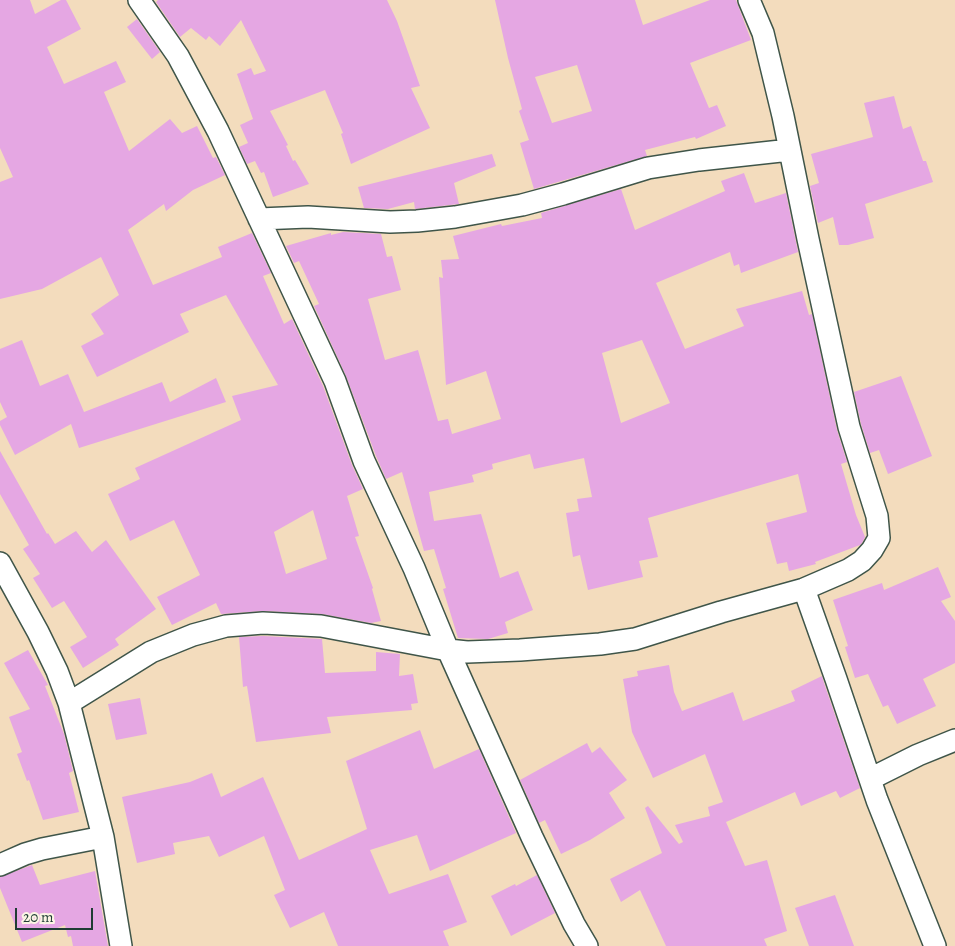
<!DOCTYPE html>
<style>
body{margin:0}
#map{position:relative;width:955px;height:946px;overflow:hidden;background:#f3dcbd;font-family:Alegreya,serif}
canvas{display:block}
.scale{position:absolute;left:15px;top:908px;width:78px;height:22px;box-sizing:border-box;border:2px solid #1f3d34;border-top:0;padding-left:6px;font-size:15px;line-height:18px;white-space:nowrap;color:#1f3d34;-webkit-text-stroke:4px #fcf5e5;paint-order:stroke}
</style>
<div id="map">
<canvas width="955" height="946"></canvas>
<div class="scale">20 m</div>
</div>
<script>
const g = document.querySelector('canvas').getContext('2d');
g.lineJoin = 'round';
function fillPath(path, color) { g.fillStyle = color; g.fill(path, 'evenodd'); }
const toPath = rows => new Path2D(rows.map(r => 'M' + r).join(''));
function trace(path, color, width, dash) { g.strokeStyle = color; g.lineWidth = width; g.lineCap = dash ? 'butt' : 'round'; g.setLineDash(dash || []); g.stroke(path); }
const building = toPath([
 [0,0,30,0,35,14,61,0,66,0,81,29,47,47,64,84,116,61,126,82,104,92,129,151,170,119,182,133,197,126,213,158,216,157,225,175,193,190,166,211,164,204,128,230,153,285,222,257,218,247,252,233,271,273,263,276,284,324,292,319,323,386,352,465,363,489,347,496,359,536,355,537,373,588,372,589,381,621,371,623,322,614,264,611,221,614,216,603,172,625,157,597,200,575,174,520,130,541,108,494,140,479,135,468,241,420,232,396,278,385,226,295,180,314,189,332,97,377,81,346,104,334,91,314,119,295,101,257,42,289,0,299,0,182,13,177,0,148],
 [313,510,327,559,286,574,274,532],
 [158,0,387,0,397,21,420,86,411,88,430,128,351,164,341,134,343,133,325,90,270,111,288,145,286,146,293,161,295,160,309,184,273,197,264,172,261,173,255,161,247,164,239,147,248,143,240,125,253,119,237,74,251,68,254,75,266,71,241,20,220,46,209,36,206,40,191,28,180,37,156,2],
 [495,0,635,0,643,25,710,0,736,0,751,40,690,63,709,108,717,105,726,126,696,139,695,137,645,150,647,156,534,189,520,143,529,140,519,111,522,109,508,58],
 [577,65,592,111,552,123,535,77],
 [137,19,160,52,152,59,127,27],
 [894,96,903,129,911,126,923,161,926,161,933,182,865,204,874,238,848,245,839,245,833,217,818,223,810,186,819,183,811,154,873,137,864,103],
 [492,154,496,166,454,183,459,204,415,209,414,202,388,209,364,208,358,187],
 [744,173,755,203,786,193,798,252,741,273,739,264,734,266,730,252,656,283,685,349,744,326,736,309,802,291,809,315,812,314,837,430,847,462,841,464,856,515,865,537,862,543,860,545,815,562,816,564,789,571,787,562,777,564,766,523,807,512,798,474,648,518,658,557,639,561,643,577,588,590,580,555,573,557,566,513,579,511,577,499,592,497,584,458,534,469,530,454,492,464,493,469,472,475,474,482,429,492,434,521,481,514,500,578,518,571,533,610,505,622,508,633,488,639,458,638,443,589,446,588,434,549,424,551,402,472,386,479,376,456,346,376,314,306,319,304,299,261,294,263,286,246,331,233,331,235,343,232,381,234,387,257,392,256,401,290,368,299,385,360,418,350,438,421,448,419,452,434,501,419,486,371,446,385,439,277,443,278,441,260,459,259,453,236,501,224,502,226,542,218,541,213,621,189,635,230,725,191,721,181],
 [642,340,670,403,621,423,602,353],
 [22,340,40,386,68,374,84,412,162,382,170,402,216,378,226,402,79,448,71,424,15,455,0,425,0,421,7,417,0,402,0,349],
 [901,376,932,456,888,474,879,450,870,453,861,424,854,392],
 [0,451,47,534,48,533,55,544,76,531,92,552,106,540,156,609,115,639,119,645,83,668,70,647,87,637,64,601,52,608,33,578,40,574,23,549,29,545,0,494],
 [938,567,951,597,941,601,955,621,955,663,923,679,936,706,897,724,888,705,883,707,868,674,855,678,845,647,848,646,833,600,882,583,884,590],
 [263,636,322,639,325,673,376,671,376,652,400,654,399,676,413,674,418,703,411,704,412,710,327,717,331,733,256,742,247,686,243,687,239,637],
 [28,650,48,685,45,686,64,734,73,771,69,773,79,812,43,820,29,780,27,781,17,754,22,752,9,717,30,709,4,663],
 [669,665,674,692,682,711,733,692,743,721,795,701,791,691,822,676,824,683,860,788,840,798,836,791,801,806,795,792,726,822,745,866,767,860,787,931,764,939,767,946,666,946,640,890,621,902,610,879,662,853,645,808,648,806,679,844,683,842,675,825,710,816,708,807,723,802,705,754,653,778,632,732,623,679,638,676,637,671],
 [140,698,147,734,116,740,108,704],
 [420,730,434,769,479,749,516,833,430,871,417,835,370,850,389,894,448,874,467,922,443,931,449,946,338,946,324,912,290,928,274,895,285,890,264,836,219,857,209,836,173,843,175,854,137,863,122,797,190,782,212,773,221,797,263,777,299,860,367,829,346,761],
 [587,743,592,753,600,747,627,780,609,793,625,818,590,840,561,854,545,820,539,823,520,780],
 [32,865,40,885,95,871,108,946,73,946,71,936,68,937,65,925,22,942,0,888,0,877],
 [537,875,555,913,511,936,491,896,515,884,516,886],
 [835,895,854,946,809,946,795,908]
]);
const minor = toPath([
 [139,0,178,56,218,131,335,381,364,461,414,568,448,650,532,837,574,924,587,946],
 [259,219,308,217,390,222,417,221,455,217,522,205,563,194,648,168,699,160,790,150],
 [0,563,38,632,57,671,69,703,103,837,121,946],
 [804,589,836,679,877,800,935,946],
 [69,703,151,652,193,635,226,626,263,623,321,626,448,650,467,652,520,650,600,644,635,639,721,612,804,589,848,570,862,561,872,550,879,538,877,516,849,427,808,239,783,116,763,33,749,0],
 [870,779,918,755,955,740],
 [0,865,25,854,42,849,103,837]
]);
fillPath(building, '#e5a7e3');
trace(minor, '#3f5549', 24);
trace(minor, '#fff', 21);
</script>
